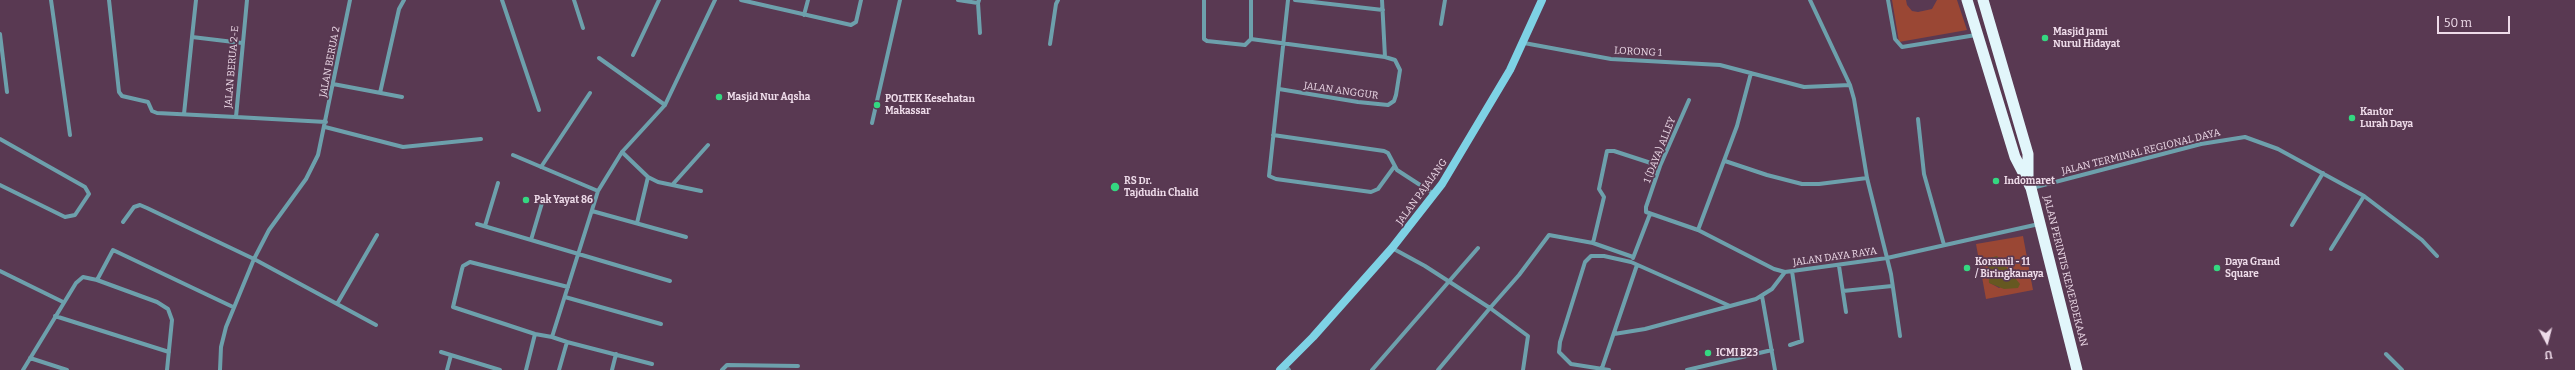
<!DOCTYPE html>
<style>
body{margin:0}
#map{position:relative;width:2575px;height:370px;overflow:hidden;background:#593952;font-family:Bitter,serif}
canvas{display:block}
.north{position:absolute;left:2527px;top:322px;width:40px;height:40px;-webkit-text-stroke:3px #593952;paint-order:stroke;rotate:173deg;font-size:11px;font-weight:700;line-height:16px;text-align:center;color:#eedbe9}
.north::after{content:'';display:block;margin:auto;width:14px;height:18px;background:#eedbe9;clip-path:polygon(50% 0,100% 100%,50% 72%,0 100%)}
.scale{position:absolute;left:2437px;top:16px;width:73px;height:18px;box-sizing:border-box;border:2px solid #eedbe9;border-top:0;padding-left:5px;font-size:12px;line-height:14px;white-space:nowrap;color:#eedbe9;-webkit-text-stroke:3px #593952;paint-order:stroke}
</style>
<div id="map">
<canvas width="2575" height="370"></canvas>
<div class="north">U</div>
<div class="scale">50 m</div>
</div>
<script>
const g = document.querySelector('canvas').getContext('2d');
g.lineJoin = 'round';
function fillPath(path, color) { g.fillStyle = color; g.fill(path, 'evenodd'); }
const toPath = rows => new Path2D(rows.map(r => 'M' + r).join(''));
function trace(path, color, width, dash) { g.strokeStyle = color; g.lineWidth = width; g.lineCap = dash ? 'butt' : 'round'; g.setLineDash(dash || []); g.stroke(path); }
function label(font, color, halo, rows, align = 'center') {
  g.font = font + ' Bitter,serif'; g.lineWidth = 3.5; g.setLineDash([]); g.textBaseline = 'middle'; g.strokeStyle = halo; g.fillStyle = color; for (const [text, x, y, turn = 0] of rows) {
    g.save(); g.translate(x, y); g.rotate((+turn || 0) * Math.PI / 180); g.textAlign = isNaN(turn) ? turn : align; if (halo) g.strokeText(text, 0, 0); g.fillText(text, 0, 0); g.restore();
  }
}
const green = toPath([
 [1892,0,1906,0,1907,5,1912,11,1918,12,1932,9,1937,0,1957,0,1967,30,1899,42],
 [2023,236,2033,290,1986,299,1976,244],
 [1988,263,2005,264,2003,265,2006,269,2015,277,1999,288,1990,283]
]);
const water = toPath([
 [1997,256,2020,284,2018,288,2004,289,1989,283,1988,263,1990,258]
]);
const minor = toPath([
 [51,0,70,135],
 [109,0,119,92,122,96,148,102,152,111,157,113,236,117],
 [196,0,192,37,242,43],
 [247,0,236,117,326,122],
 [502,0,539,110],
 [574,0,583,28],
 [741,0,851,25,856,22,861,0],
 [958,0,978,3,979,0],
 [1204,0,1204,39,1207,41,1245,45,1251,39,1385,57,1395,60,1400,70,1396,95,1394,101,1388,105,1358,102,1279,89],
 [1288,0,1269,176,1276,179,1371,192,1378,189,1394,167],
 [1295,0,1383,10],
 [1382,0,1385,57],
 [1810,0,1850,85,1854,99,1867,178,1891,274,1900,336],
 [1888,0,1895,39,1902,47,1976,35],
 [978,3,980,33],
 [804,15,808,0],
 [1441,24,1445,0],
 [0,34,7,92],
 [1251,39,1251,0],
 [1524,43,1611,59,1720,65,1804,87,1850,85],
 [1050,44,1056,4,1058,0],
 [633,55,659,0],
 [599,58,665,105],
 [333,84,402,97],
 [380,93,399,9,404,0],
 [1689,100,1660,166,1646,207,1646,212,1698,230,1774,269,1785,272,1887,258,2039,224],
 [184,114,192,37],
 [1918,119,1924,174,1944,245],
 [872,123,900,0],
 [325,127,403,147,481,139],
 [1273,135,1384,151,1388,153,1397,170,1434,194],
 [0,139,85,187,89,194,75,215,65,217,0,185],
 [622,152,648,177,658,182,701,191],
 [513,155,598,191],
 [1725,161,1767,175,1802,184,1819,184,1867,178],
 [541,167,590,93],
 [673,184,708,145],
 [2032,188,2201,144,2245,137,2278,149,2364,196,2422,240,2437,256],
 [592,211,686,237],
 [123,222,134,207,140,205,147,208,254,259,376,325],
 [637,223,648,177],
 [477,224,670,281],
 [2292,225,2323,173],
 [485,226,498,183],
 [1698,230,1737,126,1751,73],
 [531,240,542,203],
 [1593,243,1604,197,1599,189,1607,151,1614,151,1660,166],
 [1392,248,1425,266,1490,308,1519,275,1549,235,1593,243,1633,257],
 [2331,249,2364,196],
 [1633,258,1650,214],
 [1839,266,1846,312],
 [0,271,63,302],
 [1843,291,1892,286],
 [1762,296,1775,370],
 [565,297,661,324],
 [337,304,377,235],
 [55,316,169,352],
 [1614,334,1645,329,1756,299,1772,289,1785,272],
 [552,337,535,334,453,307,462,269,463,266,470,262,568,287],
 [567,342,652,364],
 [1790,345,1802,341,1792,271],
 [441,352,500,370],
 [2386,354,2402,370],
 [30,358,67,370],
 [1285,365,1289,370],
 [1602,368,1637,265],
 [23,370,76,283,83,277,97,280],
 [167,370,172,320,168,309,157,302,97,280,113,250,233,307],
 [220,370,221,347,226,327,254,259,269,230,306,179,318,155,350,0],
 [447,370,451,355],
 [526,370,535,334],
 [559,370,567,342,552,337,598,191,622,152,665,105,715,0],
 [612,370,616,354],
 [722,370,727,365,798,366],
 [1372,370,1478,248],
 [1438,370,1490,308,1528,336,1523,370],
 [1609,370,1571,364,1559,352,1560,342,1585,262,1591,256,1604,256,1631,262,1730,306],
 [1687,370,1772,350]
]);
const secondary = toPath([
 [1280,370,1313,337,1392,248,1442,184,1510,70,1542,0]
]);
const trunk = toPath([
 [1967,0,2015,157,2031,188,2077,370],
 [1983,0,2028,154,2028,178]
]);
const markers = [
 [2045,38,4,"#34d881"],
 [719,97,4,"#34d881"],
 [877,105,4,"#34d881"],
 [2352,118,4,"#34d881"],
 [1996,181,4,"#34d881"],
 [1115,187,5,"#34d881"],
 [526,200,4,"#34d881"],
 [1967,268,4,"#34d881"],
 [2217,268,4,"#34d881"],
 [1708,353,4,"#34d881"]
];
const poiNames = [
 ["Masjid Jami",2053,32],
 ["Nurul Hidayat",2053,44],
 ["Masjid Nur Aqsha",727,97],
 ["POLTEK Kesehatan",885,99],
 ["Makassar",885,111],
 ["Kantor",2360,112],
 ["Lurah Daya",2360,124],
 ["RS Dr.",1124,181],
 ["Tajdudin Chalid",1124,193],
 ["Indomaret",2004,181],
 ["Pak Yayat 86",534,200],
 ["Koramil - 11",1975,262],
 ["/ Biringkanaya",1975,274],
 ["Daya Grand",2225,262],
 ["Square",2225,274],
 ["ICMI B23",1716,353]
];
const streetNames = [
 ["LORONG 1",1638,52,3],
 ["JALAN BERUA 2",330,62,-79],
 ["JALAN BERUA 2-E",232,67,-85],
 ["JALAN ANGGUR",1341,91,8],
 ["1 (DAYA) ALLEY",1660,150,-68],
 ["JALAN TERMINAL REGIONAL DAYA",2141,152,-14],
 ["JALAN PAJAIANG",1422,192,-54],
 ["JALAN DAYA RAYA",1835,257,-8],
 ["JALAN PERINTIS KEMERDEKAAN",2065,271,76]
];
fillPath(green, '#9a4734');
fillPath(water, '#665821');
trace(minor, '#6da0ac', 4);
trace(secondary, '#7ed2e5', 8);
trace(trunk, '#e2f6fb', 11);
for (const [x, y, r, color] of markers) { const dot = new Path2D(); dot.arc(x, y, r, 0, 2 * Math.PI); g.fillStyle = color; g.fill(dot); trace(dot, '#593952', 1.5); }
label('bold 10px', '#eedbe9', '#593952', poiNames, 'left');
label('10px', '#eedbe9', '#593952', streetNames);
</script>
